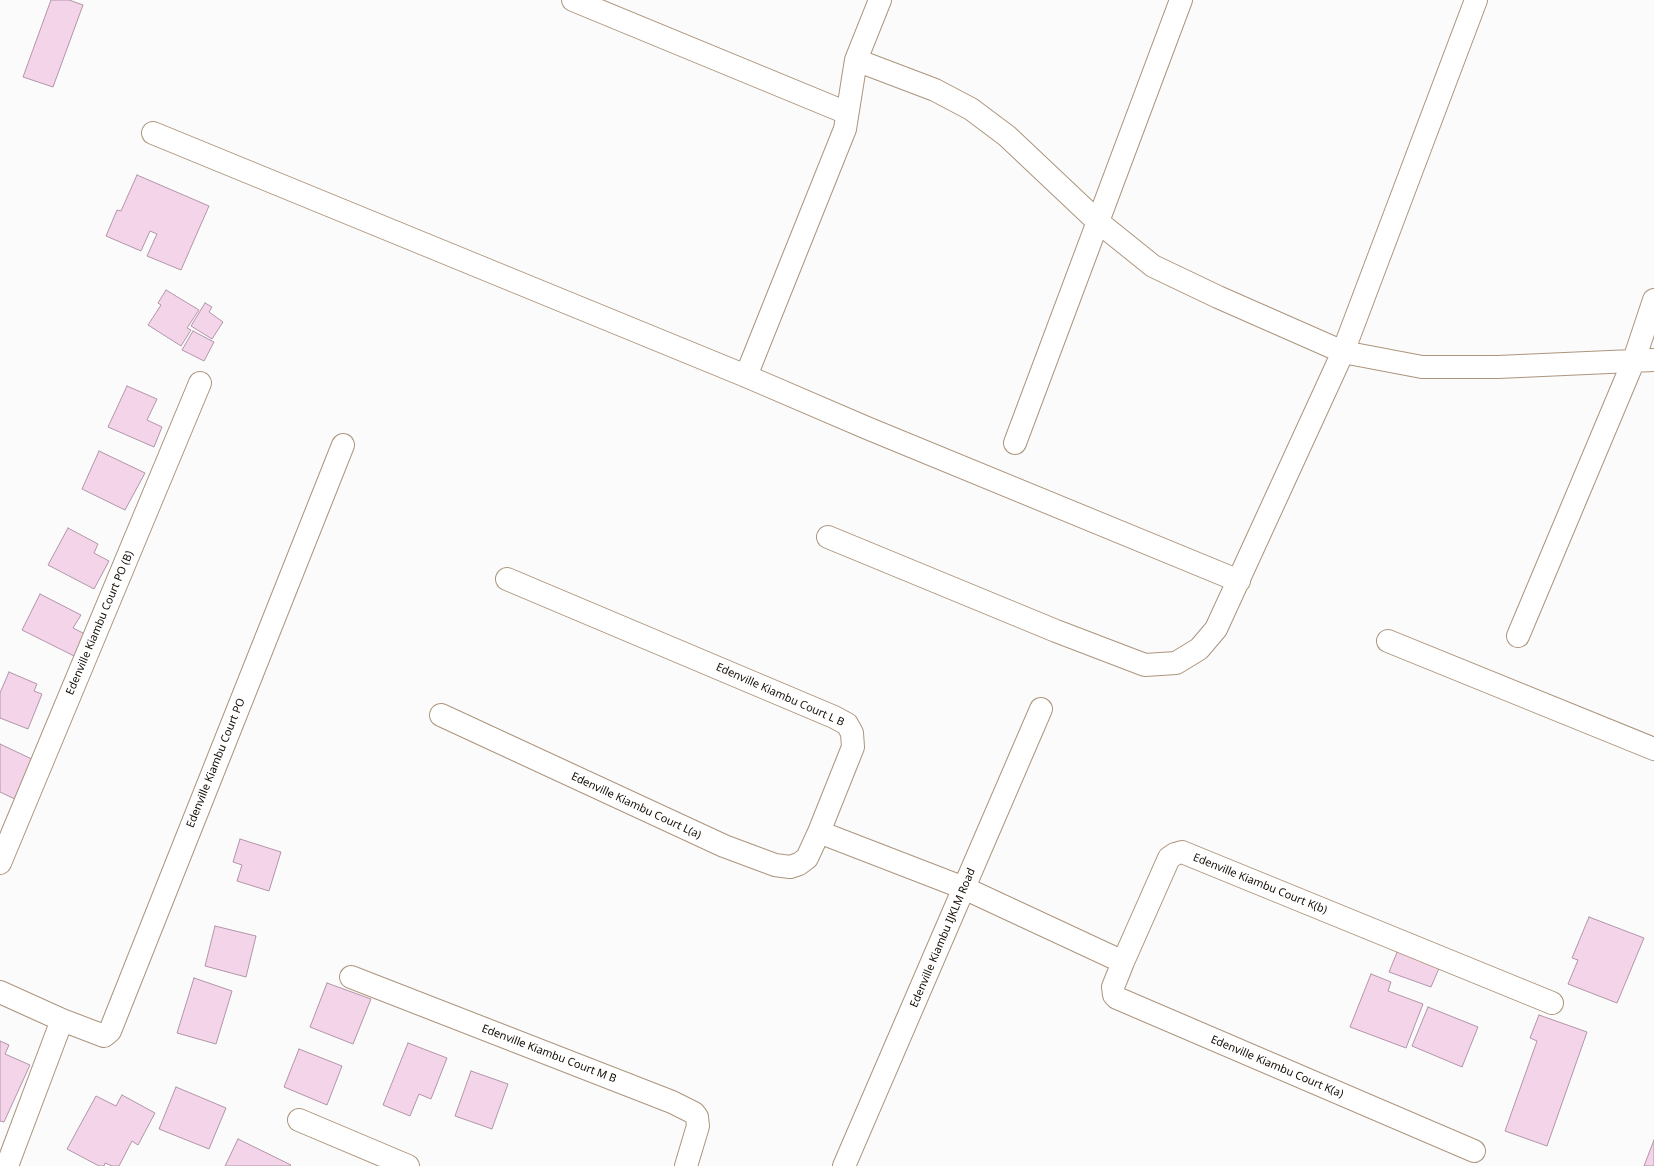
<!DOCTYPE html>
<style>
body{margin:0}
canvas{display:block;background:#fbfbfb}
</style>
<canvas width="1654" height="1166"></canvas>
<script>
const g = document.querySelector('canvas').getContext('2d');
g.lineJoin = 'round';
function fillPath(path, color) { g.fillStyle = color; g.fill(path, 'evenodd'); }
const toPath = rows => new Path2D(rows.map(r => 'M' + r).join(''));
function trace(path, color, width, dash) { g.strokeStyle = color; g.lineWidth = width; g.lineCap = dash ? 'butt' : 'round'; g.setLineDash(dash || []); g.stroke(path); }
function label(font, color, halo, rows, align = 'center') {
  g.font = font + ' "Noto Sans",sans-serif'; g.lineWidth = 3.5; g.setLineDash([]); g.textBaseline = 'middle'; g.strokeStyle = halo; g.fillStyle = color; for (const [text, x, y, turn = 0] of rows) {
    g.save(); g.translate(x, y); g.rotate((+turn || 0) * Math.PI / 180); g.textAlign = isNaN(turn) ? turn : align; if (halo) g.strokeText(text, 0, 0); g.fillText(text, 0, 0); g.restore();
  }
}
const building = toPath([
 [51,0,69,0,83,5,53,87,23,77,51,0],
 [137,175,209,206,181,270,147,256,157,234,150,231,141,251,106,236,117,210,121,211,137,175],
 [166,290,199,310,187,328,191,330,181,346,148,325,161,305,158,303,166,290],
 [205,303,212,307,209,312,223,322,212,339,191,326,205,303],
 [193,331,214,342,204,361,182,350,193,331],
 [127,386,157,399,147,420,162,427,154,447,108,427,127,386],
 [99,451,145,473,125,510,82,489,99,451],
 [68,528,98,544,94,553,109,561,94,589,48,565,68,528],
 [40,594,81,615,73,628,89,636,78,658,22,630,40,594],
 [9,672,37,684,34,691,42,694,28,729,0,718,0,693,9,672],
 [0,744,36,761,17,800,0,792,0,744],
 [240,839,281,852,269,891,237,881,242,865,233,862,240,839],
 [1589,917,1644,938,1617,1003,1568,984,1578,960,1572,958,1589,917],
 [215,926,256,936,246,977,205,966,215,926],
 [1398,950,1440,966,1431,987,1389,972,1398,950],
 [1371,974,1391,982,1388,991,1423,1004,1406,1048,1350,1027,1371,974],
 [194,978,232,991,216,1044,177,1033,194,978],
 [327,983,371,999,353,1044,310,1027,327,983],
 [1428,1007,1478,1027,1462,1067,1412,1046,1428,1007],
 [1539,1015,1587,1032,1547,1146,1505,1131,1537,1041,1530,1038,1539,1015],
 [0,1041,9,1045,5,1054,30,1065,4,1122,0,1121,0,1041],
 [408,1043,447,1058,431,1099,419,1094,410,1116,383,1105,408,1043],
 [299,1049,342,1066,327,1105,284,1087,299,1049],
 [471,1071,508,1084,492,1129,455,1116,471,1071],
 [176,1087,226,1108,209,1149,159,1129,176,1087],
 [122,1095,155,1113,138,1145,132,1141,119,1166,112,1166,105,1163,104,1166,99,1166,67,1149,96,1096,116,1106,122,1095],
 [238,1139,291,1165,290,1166,225,1166,238,1139],
 [1654,1140,1654,1166,1644,1166,1654,1140]
]);
const street = toPath([
 [573,0,847,113],
 [856,60,935,90,971,109,1007,136,1097,221,1153,266,1218,297,1343,352,1422,367,1498,367,1654,360],
 [153,133,746,376,867,428,1239,581],
 [746,376,845,129,856,60,880,0],
 [1015,443,1181,0],
 [828,537,1056,631,1145,665,1176,663,1199,649,1216,629,1343,352,1476,0],
 [507,579,834,717,847,724,852,733,853,747,819,832,964,888,1123,962,1169,858,1175,854,1182,852,1552,1003],
 [1518,636,1634,360,1654,300],
 [1388,641,1654,749],
 [441,715,724,846,775,865,790,867,799,864,807,858,819,832],
 [0,863,200,383],
 [1123,962,1113,987,1114,995,1117,998,1474,1151],
 [351,977,672,1102,694,1113,697,1117,698,1126,686,1166],
 [0,992,62,1020,7,1166],
 [62,1020,104,1036,110,1031,343,445],
 [299,1120,408,1166],
 [844,1166,1041,709]
]);
const streetNames = [
 ["Edenville Kiambu Court PO (B)",100,623,-67],
 ["Edenville Kiambu Court L B",780,695,24],
 ["Edenville Kiambu Court PO",216,763,-68],
 ["Edenville Kiambu Court L(a)",636,806,25],
 ["Edenville Kiambu Court K(b)",1260,884,22],
 ["Edenville Kiambu IJKLM Road",943,938,-67],
 ["Edenville Kiambu Court M B",549,1054,21],
 ["Edenville Kiambu Court K(a)",1277,1067,23]
];
fillPath(building, '#f3d4e8');
trace(building, '#b295a8', 1);
trace(street, '#ac957d', 24);
trace(street, '#fff', 22);
label('11px', '#150d05', '#fff', streetNames);
</script>
